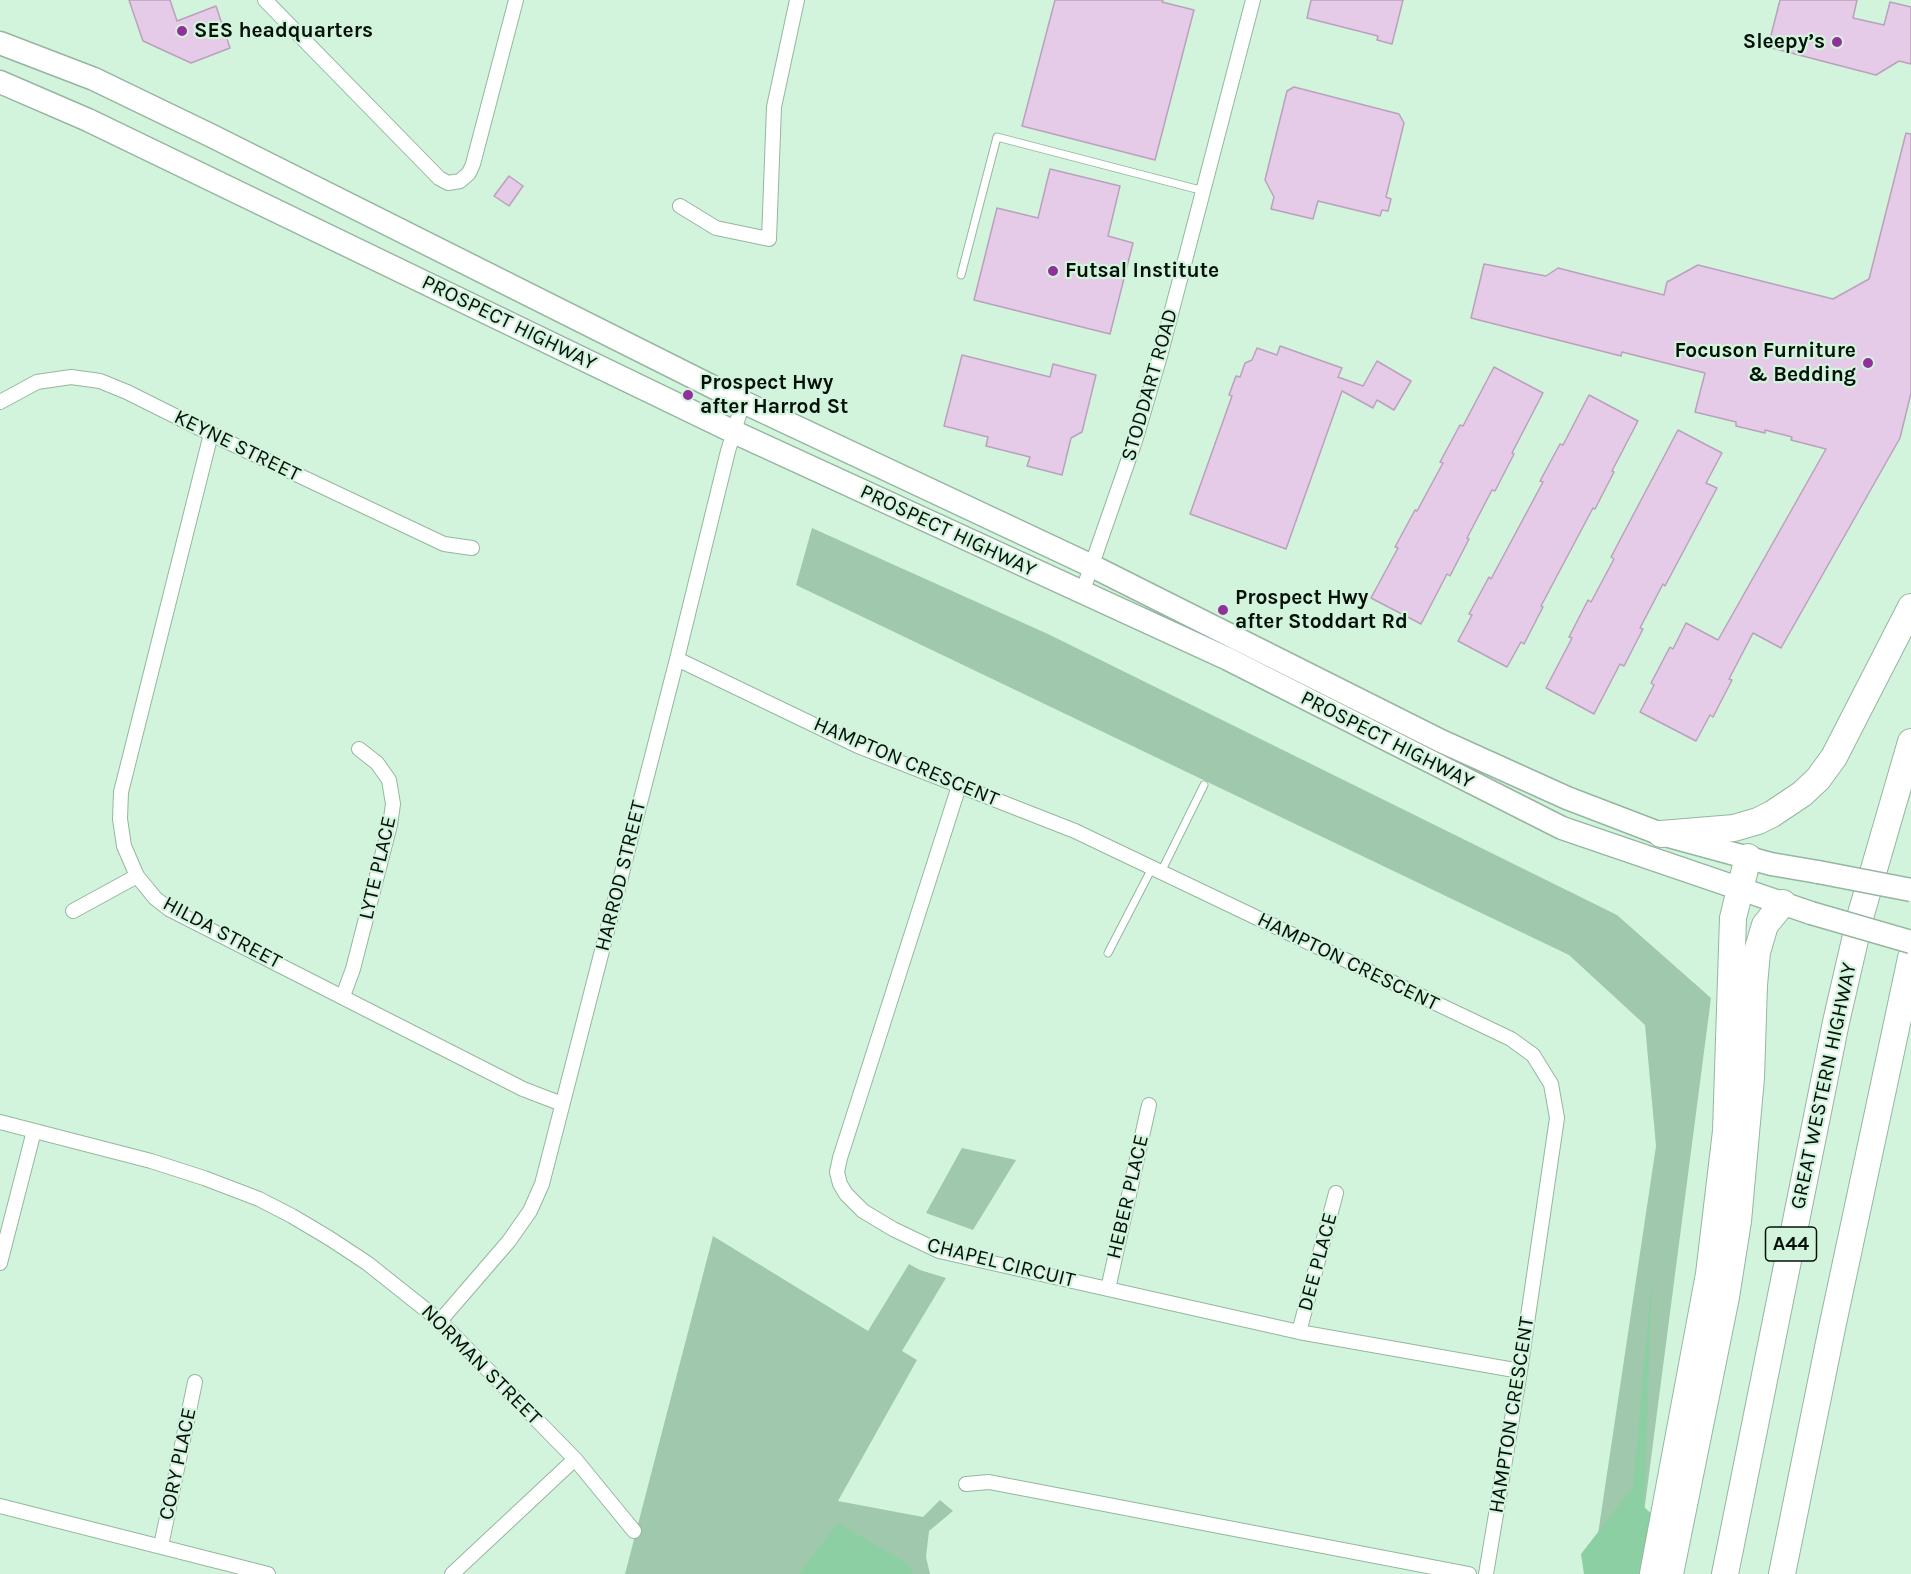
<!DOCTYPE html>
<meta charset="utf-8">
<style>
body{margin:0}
canvas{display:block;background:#d2f4dd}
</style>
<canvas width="1911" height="1574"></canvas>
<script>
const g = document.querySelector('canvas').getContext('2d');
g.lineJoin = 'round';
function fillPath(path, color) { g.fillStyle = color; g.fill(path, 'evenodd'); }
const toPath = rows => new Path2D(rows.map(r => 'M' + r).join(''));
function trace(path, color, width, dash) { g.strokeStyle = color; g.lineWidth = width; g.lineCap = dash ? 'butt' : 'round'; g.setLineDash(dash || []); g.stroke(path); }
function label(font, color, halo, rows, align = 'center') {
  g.font = font + ' Karla,sans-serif'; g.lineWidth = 4.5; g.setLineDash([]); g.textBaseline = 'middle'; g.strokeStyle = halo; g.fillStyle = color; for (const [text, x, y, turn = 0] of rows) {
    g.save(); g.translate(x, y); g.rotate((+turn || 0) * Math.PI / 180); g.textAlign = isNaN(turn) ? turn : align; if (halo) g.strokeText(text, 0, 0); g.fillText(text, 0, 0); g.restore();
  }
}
const green = toPath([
 [812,528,1048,634,1617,915,1711,998,1636,1574,1592,1574,1656,1146,1645,1025,1569,955,796,585],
 [962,1148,1016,1160,973,1230,926,1213],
 [713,1236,868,1331,909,1264,920,1270,946,1278,902,1351,917,1360,838,1501,923,1517,940,1500,953,1511,929,1531,926,1557,930,1574,625,1574]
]);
const forest = toPath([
 [1652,1276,1644,1507,1682,1542,1648,1574,1584,1574,1581,1554,1633,1487],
 [838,1523,909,1565,912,1574,799,1574]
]);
const building = toPath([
 [129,0,170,0,177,21,216,6,230,48,191,63,143,41,129,0],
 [1055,0,1163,0,1162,2,1194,10,1155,160,1022,126,1055,0],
 [1311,0,1403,0,1392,44,1377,40,1378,36,1307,18,1311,0],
 [1780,0,1857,0,1853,18,1884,25,1890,2,1911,7,1911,64,1899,61,1876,75,1768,47,1780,0],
 [1294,87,1399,114,1404,123,1386,197,1391,199,1388,211,1382,210,1380,216,1318,201,1313,219,1271,209,1274,197,1265,180,1287,91,1294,87],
 [1906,133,1911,134,1911,393,1900,438,1781,648,1753,633,1729,679,1732,680,1713,717,1710,715,1696,741,1640,712,1654,685,1651,683,1670,647,1673,649,1686,623,1718,640,1826,449,1791,440,1792,437,1765,430,1765,433,1736,426,1736,422,1695,412,1705,373,1622,352,1621,356,1471,318,1484,264,1546,276,1558,268,1664,295,1667,282,1698,265,1833,299,1869,279,1906,133],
 [1050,169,1120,186,1108,236,1133,243,1110,334,974,300,997,208,1038,218,1050,169],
 [509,176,523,186,509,206,494,196,509,176],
 [1280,346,1342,368,1338,377,1363,386,1377,361,1411,381,1394,410,1377,400,1373,408,1342,391,1286,549,1190,514,1232,396,1229,395,1236,376,1240,377,1245,363,1252,360,1257,348,1277,355,1280,346],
 [962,355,1050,377,1053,364,1096,375,1082,432,1071,438,1062,475,1027,466,1030,457,986,446,988,437,944,426,962,355],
 [1494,367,1543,393,1512,453,1514,454,1495,491,1492,490,1467,538,1469,539,1450,576,1447,574,1421,624,1371,598,1398,548,1395,547,1415,510,1417,511,1443,463,1440,462,1460,425,1463,426,1494,367],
 [1589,395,1638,421,1612,471,1614,472,1595,509,1593,508,1541,606,1543,607,1524,644,1521,642,1507,667,1458,641,1472,615,1469,614,1489,577,1491,579,1543,482,1540,481,1560,444,1563,445,1589,395],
 [1678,430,1722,453,1706,483,1717,488,1665,586,1663,584,1640,628,1643,629,1624,666,1620,664,1594,714,1546,688,1572,638,1569,637,1588,600,1591,602,1614,559,1611,557,1678,430]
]);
const lane = toPath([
 [961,275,997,137,1204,191],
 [1161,872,1204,785],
 [1108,953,1152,868]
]);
const street = toPath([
 [265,0,439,178,448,183,460,181,469,173,473,164,516,0],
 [680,206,716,228,769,239,774,107,797,0],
 [0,402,37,382,71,377,100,381,127,392,211,434,444,544,472,548],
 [211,434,121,792,120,819,124,846,137,876,155,898,169,909,523,1089,562,1104],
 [1082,593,1136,438,1160,356,1253,0],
 [677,659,858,746,1075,831,1511,1039,1533,1055,1551,1084,1557,1118,1520,1371,1486,1574],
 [959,786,840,1158,837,1172,840,1184,846,1194,863,1211,893,1229,939,1251,1299,1332,1520,1371],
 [73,911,137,876],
 [343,996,353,969,390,825,393,804,389,780,377,763,359,749],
 [0,1122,151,1161,204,1178,259,1199,292,1216,329,1238,367,1263,440,1321,575,1459,634,1531],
 [0,1263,34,1131],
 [1108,1289,1149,1105],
 [440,1321,509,1241,530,1211,542,1184,677,659,728,451,743,402],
 [1299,1332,1336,1193],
 [966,1484,989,1482,1469,1574],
 [0,1506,268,1574],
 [161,1546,195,1382],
 [452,1574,575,1459]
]);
const primary = toPath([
 [0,43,94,79,212,136,743,402,1092,566,1441,741,1567,798,1661,834,1771,864,1818,872],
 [0,82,88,120,734,432,1228,659,1562,828,1811,913]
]);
const highway = toPath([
 [1661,834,1734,828,1758,821,1772,814,1802,794,1818,779,1834,757,1911,607],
 [1653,1574,1709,1274,1726,1131,1733,918,1748,857],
 [1670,1574,1726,1297,1738,1221,1751,1078,1754,985,1757,952,1765,925,1783,903],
 [1725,1574,1836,1022,1861,914,1911,742],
 [1782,1574,1832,1328,1911,958]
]);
const primaryBridge = toPath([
 [1818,872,1911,890],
 [1811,913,1911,942]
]);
const markers = [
 [182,31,6,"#90319a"],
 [1837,42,6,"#90319a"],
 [1053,271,6,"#90319a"],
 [1868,363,6,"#90319a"],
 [688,395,6,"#90319a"],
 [1223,610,6,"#90319a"]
];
const shields = [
 [1791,1244,51]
];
const shieldNames = [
 ["A44",1791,1244]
];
const poiNames = [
 ["SES headquarters",194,31],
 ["Sleepy’s",1825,42,"right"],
 ["Futsal Institute",1065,271],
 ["Focuson Furniture",1856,351,"right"],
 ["& Bedding",1856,375,"right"],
 ["Prospect Hwy",700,383],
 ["after Harrod St",700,407],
 ["Prospect Hwy",1235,598],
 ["after Stoddart Rd",1235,622]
];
const streetNames = [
 ["PROSPECT HIGHWAY",509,323,26],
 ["STODDART ROAD",1150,385,-74],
 ["KEYNE STREET",237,446,26],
 ["PROSPECT HIGHWAY",948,531,25],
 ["PROSPECT HIGHWAY",1387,740,27],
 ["HAMPTON CRESCENT",906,762,23],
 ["LYTE PLACE",378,868,-77],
 ["HARROD STREET",621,876,-76],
 ["HILDA STREET",222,933,28],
 ["HAMPTON CRESCENT",1348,962,26],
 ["GREAT WESTERN HIGHWAY",1824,1086,-78],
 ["HEBER PLACE",1128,1197,-77],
 ["DEE PLACE",1318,1262,-75],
 ["CHAPEL CIRCUIT",1001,1263,14],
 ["NORMAN STREET",481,1365,45],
 ["HAMPTON CRESCENT",1512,1415,-81],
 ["CORY PLACE",178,1464,-78]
];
fillPath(green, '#a0c8ad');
fillPath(forest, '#8bcfa3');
fillPath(building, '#e5cbe7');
trace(building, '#baa1bc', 1.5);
trace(lane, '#95b6a0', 9);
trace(street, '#95b6a0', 16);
trace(primary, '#95b6a0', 25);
trace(highway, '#95b6a0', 28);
trace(lane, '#fff', 7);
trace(street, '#fff', 14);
trace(primary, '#fff', 22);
trace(highway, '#fff', 26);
trace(primaryBridge, '#95b6a0', 25, []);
trace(primaryBridge, '#fff', 22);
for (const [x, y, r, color] of markers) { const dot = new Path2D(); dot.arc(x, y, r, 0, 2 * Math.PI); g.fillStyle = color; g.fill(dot); trace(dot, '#d2f4dd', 2); }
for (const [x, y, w] of shields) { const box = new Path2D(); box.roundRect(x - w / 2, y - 17, w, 34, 4.5); g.fillStyle = '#d2f4dd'; g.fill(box); trace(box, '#051009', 1.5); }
label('bold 20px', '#051009', null, shieldNames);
label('bold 21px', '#051009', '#d2f4dd', poiNames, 'left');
label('21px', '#051009', '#d2f4dd', streetNames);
</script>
